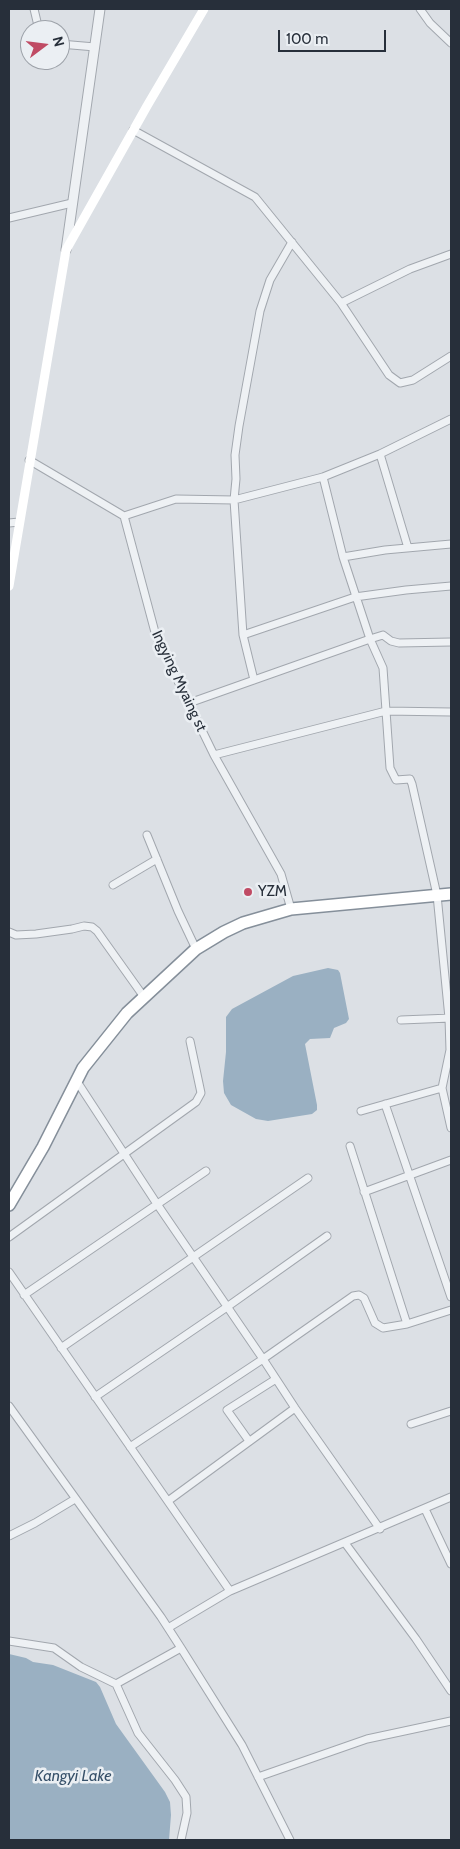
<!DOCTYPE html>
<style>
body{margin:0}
#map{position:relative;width:460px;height:1849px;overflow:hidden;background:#dce0e5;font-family:Cabin,sans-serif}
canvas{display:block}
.frame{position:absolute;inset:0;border:10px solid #272f3a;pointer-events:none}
.north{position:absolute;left:20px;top:20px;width:50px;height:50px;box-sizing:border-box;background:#ebeff3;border:1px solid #9da2a9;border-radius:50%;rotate:75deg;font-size:14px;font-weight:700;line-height:20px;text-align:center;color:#272f3a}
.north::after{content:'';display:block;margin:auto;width:18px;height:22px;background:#c04b64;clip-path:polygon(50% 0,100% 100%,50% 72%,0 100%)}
.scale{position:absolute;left:278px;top:30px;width:108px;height:22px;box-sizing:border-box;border:2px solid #272f3a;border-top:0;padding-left:6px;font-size:15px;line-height:18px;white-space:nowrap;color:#272f3a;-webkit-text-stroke:4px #ebeff3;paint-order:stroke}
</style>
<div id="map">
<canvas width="460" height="1849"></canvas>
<div class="frame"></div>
<div class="north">N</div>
<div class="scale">100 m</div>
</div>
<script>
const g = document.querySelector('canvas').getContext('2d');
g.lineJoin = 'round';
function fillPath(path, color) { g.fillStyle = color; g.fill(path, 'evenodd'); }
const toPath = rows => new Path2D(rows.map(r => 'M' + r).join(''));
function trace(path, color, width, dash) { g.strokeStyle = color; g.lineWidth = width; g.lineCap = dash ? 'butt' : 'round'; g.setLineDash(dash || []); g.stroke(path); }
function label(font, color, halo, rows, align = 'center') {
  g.font = font + ' Cabin,sans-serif'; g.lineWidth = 5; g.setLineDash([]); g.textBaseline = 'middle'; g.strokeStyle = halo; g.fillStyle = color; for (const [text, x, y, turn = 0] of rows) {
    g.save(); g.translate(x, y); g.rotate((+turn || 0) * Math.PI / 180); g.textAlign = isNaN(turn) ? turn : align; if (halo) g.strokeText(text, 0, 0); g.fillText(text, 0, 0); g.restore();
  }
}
const water = toPath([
 [328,968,338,970,340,973,349,1019,346,1023,334,1028,330,1038,310,1039,305,1044,317,1105,317,1110,312,1114,268,1121,256,1119,231,1105,224,1093,223,1081,226,1052,226,1017,232,1009,293,976],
 [9,1654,26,1658,33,1662,53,1665,96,1682,100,1687,116,1724,165,1792,170,1802,171,1815,169,1840,9,1840]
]);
const minor = toPath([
 [34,9,39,30],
 [420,9,430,23,451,43],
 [60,44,95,47],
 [133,130,255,197,341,303,389,375,400,383,413,380,451,356],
 [9,218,72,203],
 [292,242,270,280,260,311,239,426,235,455,236,479,234,500,243,635,254,680,370,639,343,557,323,477],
 [341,303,410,269,451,254],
 [380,454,408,548],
 [29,460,124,516,156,636,214,755,281,874,291,909],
 [124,516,176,499,234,500,323,477,380,454,451,419],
 [9,523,19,522],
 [343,557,385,550,451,544],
 [243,635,355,597,406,590,451,586],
 [451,642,399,643,391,641,383,635,370,639,383,668,390,768,396,780,410,779,412,784,437,895,449,1018,450,1050,442,1088,451,1128],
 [189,703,254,680],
 [214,755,386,711,451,712],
 [147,835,178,911,196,949],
 [113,885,157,859],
 [9,932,16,935,36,934,72,929,84,926,92,927,97,931,144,997],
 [401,1020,451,1018],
 [76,1080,157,1204,263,1359,295,1408,380,1529],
 [385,1104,451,1297],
 [361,1111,442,1088],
 [350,1146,407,1324],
 [364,1192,451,1160],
 [9,1237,196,1102,201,1093,190,1041],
 [9,1272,230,1591],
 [24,1295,206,1171],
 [61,1348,308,1178],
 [95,1397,227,1307,327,1236],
 [9,1406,161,1617,181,1648,242,1745,290,1840],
 [411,1424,451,1411],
 [249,1441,227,1410,276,1379],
 [130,1447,263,1359,353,1296,359,1295,364,1298,375,1323,383,1328,407,1324,451,1310],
 [168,1501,295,1408],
 [425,1509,451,1564],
 [9,1536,35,1523,75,1499],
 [345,1543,416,1639,451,1691],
 [168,1628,230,1591,451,1497],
 [9,1641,54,1648,81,1667,116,1684,138,1733,175,1780,186,1797,187,1813,181,1840],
 [116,1684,181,1648],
 [258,1777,367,1739,451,1721]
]);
const tertiary = toPath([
 [66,250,100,9]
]);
const secondary = toPath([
 [9,586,66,250,147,106,204,9]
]);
const trunk = toPath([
 [9,1205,43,1147,83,1068,127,1013,196,949,224,932,243,923,291,909,451,894]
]);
const markers = [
 [248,892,5,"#c04b64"]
];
const streetNames = [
 ["Ingying Myaing st",179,681,65]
];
const poiNames = [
 ["YZM",258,892]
];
const waterNames = [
 ["Kangyi Lake",73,1776]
];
fillPath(water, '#9ab0c2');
trace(minor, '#a2a7ae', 9);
trace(tertiary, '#a2a7ae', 11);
trace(trunk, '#858f9a', 14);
trace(minor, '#eef1f4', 7);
trace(tertiary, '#eef1f4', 9);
trace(secondary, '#fff', 9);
trace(trunk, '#fff', 11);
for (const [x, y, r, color] of markers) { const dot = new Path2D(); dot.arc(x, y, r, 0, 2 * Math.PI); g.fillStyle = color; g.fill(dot); trace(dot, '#ebeff3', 2); }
label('15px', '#272f3a', '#ebeff3', streetNames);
label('15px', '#272f3a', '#ebeff3', poiNames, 'left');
label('italic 16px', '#365069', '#ebeff3', waterNames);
</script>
